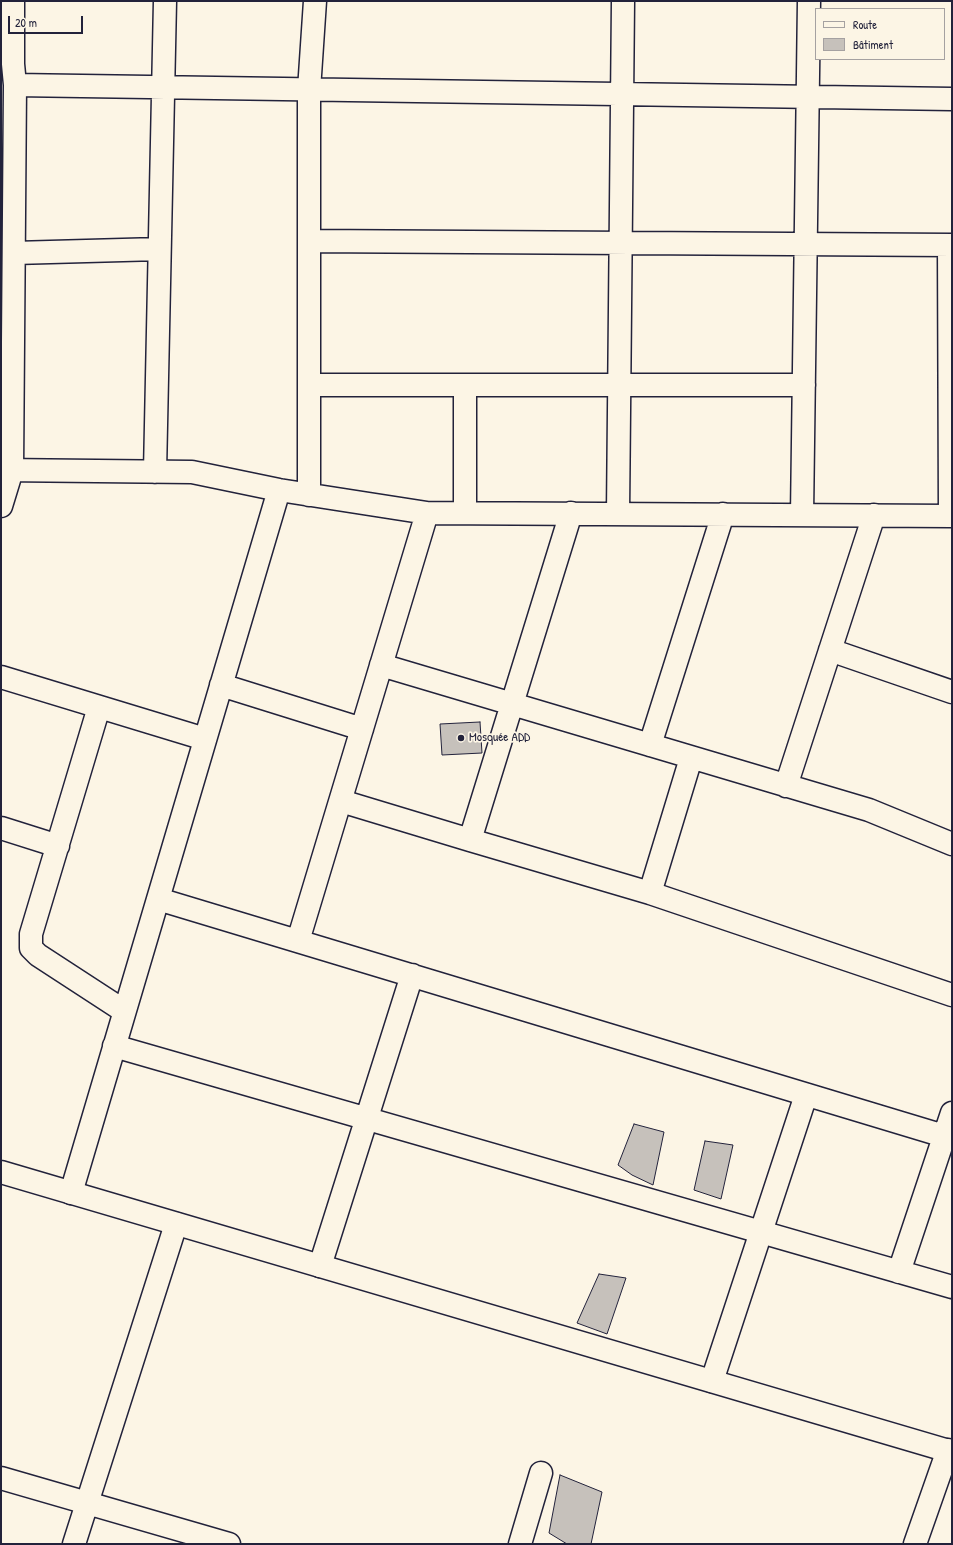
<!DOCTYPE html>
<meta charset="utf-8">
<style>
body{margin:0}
#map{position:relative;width:953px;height:1545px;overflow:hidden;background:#fcf5e5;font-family:"Patrick Hand",sans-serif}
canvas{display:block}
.frame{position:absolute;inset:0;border:2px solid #22223b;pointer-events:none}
.legend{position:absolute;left:815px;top:8px;width:130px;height:52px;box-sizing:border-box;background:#fcf5e5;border:1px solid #a5a1a1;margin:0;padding:5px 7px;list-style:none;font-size:12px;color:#22223b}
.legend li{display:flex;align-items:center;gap:8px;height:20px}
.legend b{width:20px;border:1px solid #a5a1a1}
.scale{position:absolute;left:8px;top:16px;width:75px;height:18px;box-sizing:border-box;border:2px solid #22223b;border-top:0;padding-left:5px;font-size:12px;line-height:14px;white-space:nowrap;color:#22223b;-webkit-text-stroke:3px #fcf5e5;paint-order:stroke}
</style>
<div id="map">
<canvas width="953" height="1545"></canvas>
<div class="frame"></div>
<ul class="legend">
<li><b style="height:5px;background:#fcf5e5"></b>Route</li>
<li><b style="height:11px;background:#c6c1bb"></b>Bâtiment</li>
</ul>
<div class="scale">20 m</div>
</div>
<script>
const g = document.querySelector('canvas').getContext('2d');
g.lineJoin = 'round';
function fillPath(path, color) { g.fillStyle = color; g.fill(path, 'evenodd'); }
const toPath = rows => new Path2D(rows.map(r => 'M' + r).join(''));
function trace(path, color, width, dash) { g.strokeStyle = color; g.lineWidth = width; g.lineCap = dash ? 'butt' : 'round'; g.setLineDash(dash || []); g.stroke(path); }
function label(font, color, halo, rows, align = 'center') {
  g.font = font + ' "Patrick Hand",sans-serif'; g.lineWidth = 3.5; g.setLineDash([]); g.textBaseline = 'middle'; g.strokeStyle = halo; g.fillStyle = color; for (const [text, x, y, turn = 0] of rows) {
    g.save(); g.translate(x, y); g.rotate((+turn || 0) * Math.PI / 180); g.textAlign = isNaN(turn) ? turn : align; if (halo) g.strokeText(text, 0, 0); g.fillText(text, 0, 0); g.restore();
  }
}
const building = toPath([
 [480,722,482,753,442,755,440,724,480,722],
 [634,1124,664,1132,653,1185,632,1175,618,1165,634,1124],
 [705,1141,733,1145,721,1199,694,1190,705,1141],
 [599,1274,626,1278,607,1334,577,1323,599,1274],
 [560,1475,602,1492,591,1544,567,1544,549,1533,560,1475]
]);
const street = toPath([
 [15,85,952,99],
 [309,241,952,245],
 [949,245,950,516],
 [14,253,159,249],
 [309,385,804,385],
 [465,385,465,513],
 [1,470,192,472,279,490,427,513,952,516],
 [155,472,165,1],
 [309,495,309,90,315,1],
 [1,506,12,470,15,85,13,64,13,1],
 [618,513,623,1],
 [802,515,809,1],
 [830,650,952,692],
 [381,665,869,810,952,844],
 [1,677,205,739],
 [221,685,362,729],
 [99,707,31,934,31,948,38,955,124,1011],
 [650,745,723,514],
 [786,786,874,515],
 [341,801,470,840,650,893,952,995],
 [1,828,58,846],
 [470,840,571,513],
 [650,893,691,758],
 [158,899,944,1136],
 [298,941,427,513],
 [114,1046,952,1287],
 [71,1193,279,490],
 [320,1266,412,975],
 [899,1272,952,1113],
 [712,1381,806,1095],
 [1,1478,229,1544],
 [74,1544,176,1224],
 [520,1544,541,1473],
 [915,1544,948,1450]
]);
const secondary = toPath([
 [1,1172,952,1452]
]);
const markers = [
 [461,738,4,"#22223b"]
];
const poiNames = [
 ["Mosquée ADD",469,738]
];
fillPath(building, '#c6c1bb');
trace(building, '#22223b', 1);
trace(street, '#22223b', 25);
trace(secondary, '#22223b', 25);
trace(street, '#fcf5e5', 22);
trace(secondary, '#fcf5e5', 22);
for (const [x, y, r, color] of markers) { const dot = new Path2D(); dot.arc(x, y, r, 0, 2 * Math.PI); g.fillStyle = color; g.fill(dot); trace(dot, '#fcf5e5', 1.5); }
label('13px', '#22223b', '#fcf5e5', poiNames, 'left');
</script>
